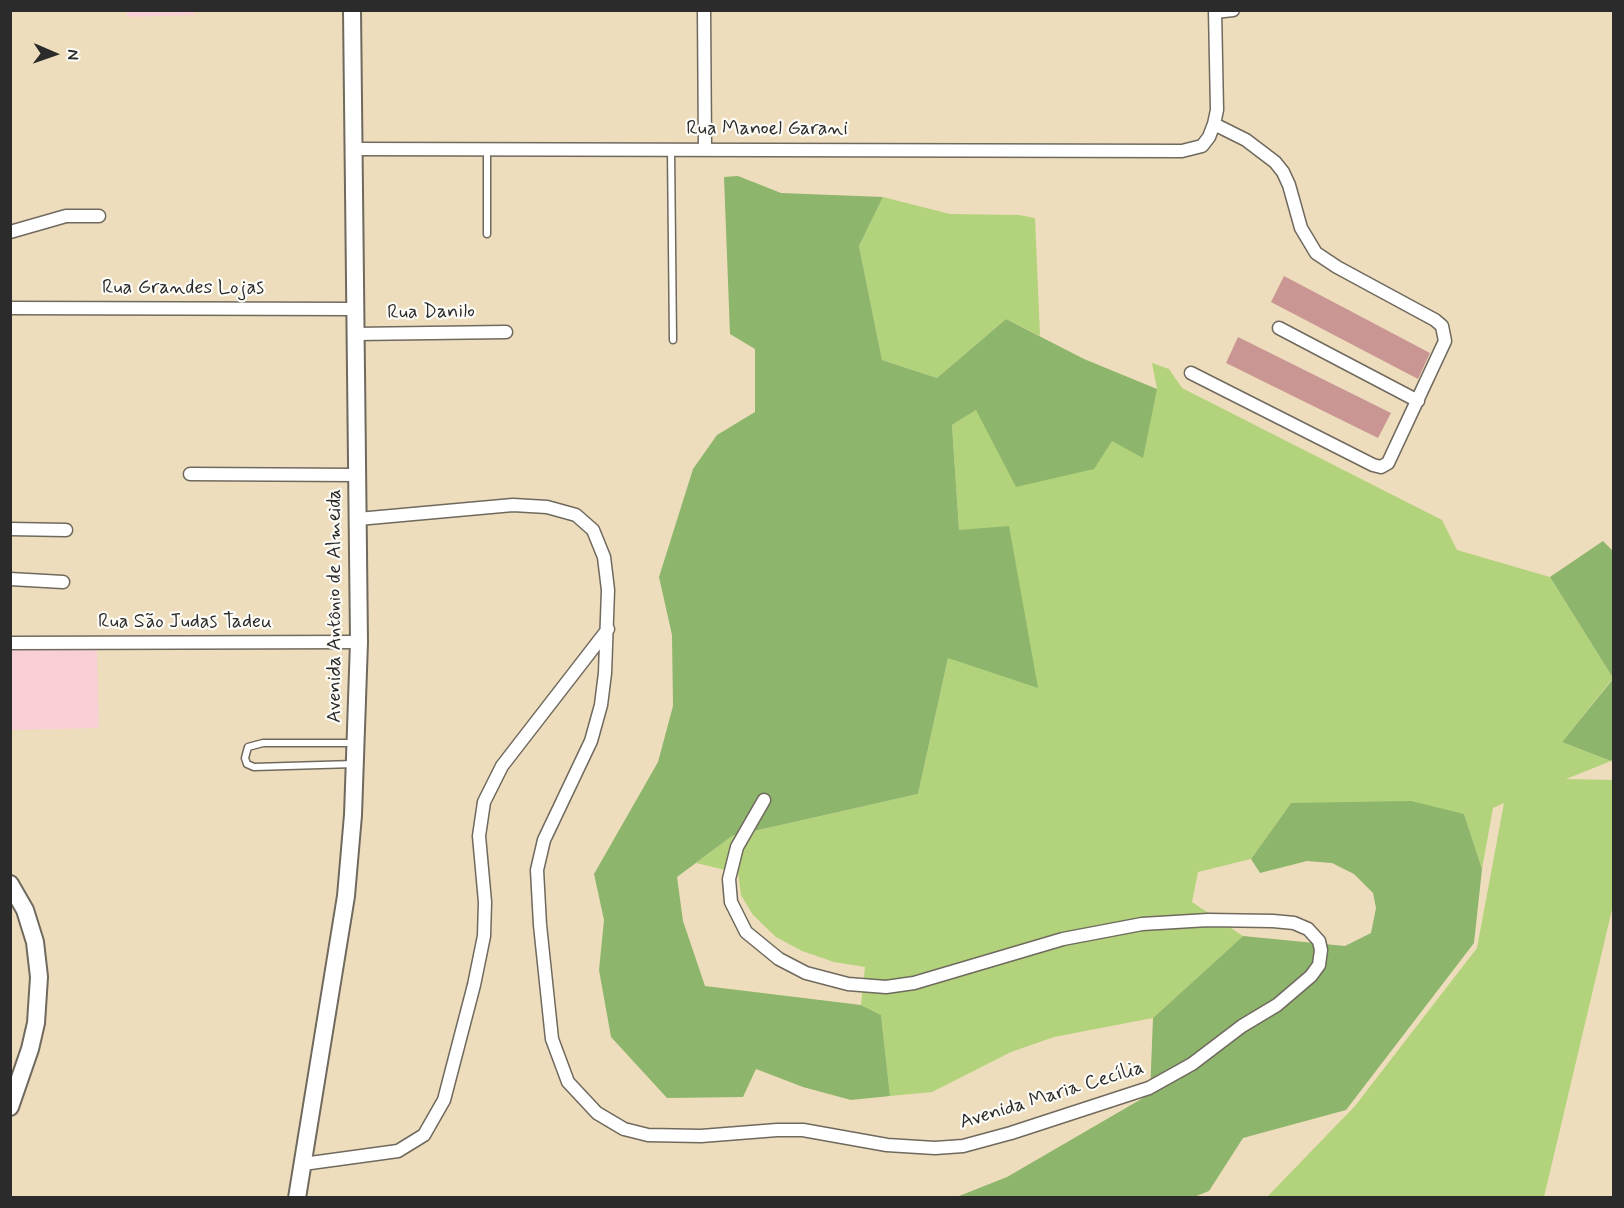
<!DOCTYPE html>
<meta charset="utf-8">
<style>
body{margin:0}
#map{position:relative;width:1624px;height:1208px;overflow:hidden;background:#eeddbc;font-family:Mynerve,sans-serif}
canvas{display:block}
.frame{position:absolute;inset:0;border:12px solid #2b2b2b;pointer-events:none}
.north{position:absolute;left:24px;top:24px;width:60px;height:60px;-webkit-text-stroke:4px #fdfcf7;paint-order:stroke;rotate:92deg;font-size:16px;font-weight:700;line-height:24px;text-align:center;color:#2b2b2b}
.north::after{content:'';display:block;margin:auto;width:21px;height:27px;background:#2b2b2b;clip-path:polygon(50% 0,100% 100%,50% 72%,0 100%)}
</style>
<div id="map">
<canvas width="1624" height="1208"></canvas>
<div class="frame"></div>
<div class="north">N</div>
</div>
<script>
const g = document.querySelector('canvas').getContext('2d');
g.lineJoin = 'round';
function fillPath(path, color) { g.fillStyle = color; g.fill(path, 'evenodd'); }
const toPath = rows => new Path2D(rows.map(r => 'M' + r).join(''));
function trace(path, color, width, dash) { g.strokeStyle = color; g.lineWidth = width; g.lineCap = dash ? 'butt' : 'round'; g.setLineDash(dash || []); g.stroke(path); }
function label(font, color, halo, rows, align = 'center') {
  g.font = font + ' Mynerve,sans-serif'; g.lineWidth = 4.5; g.setLineDash([]); g.textBaseline = 'middle'; g.strokeStyle = halo; g.fillStyle = color; for (const [text, x, y, turn = 0] of rows) {
    g.save(); g.translate(x, y); g.rotate((+turn || 0) * Math.PI / 180); g.textAlign = isNaN(turn) ? turn : align; if (halo) g.strokeText(text, 0, 0); g.fillText(text, 0, 0); g.restore();
  }
}
const built = toPath([
 [127,11,194,11,194,15,127,17],
 [97,648,99,728,11,730,10,650]
]);
const green = toPath([
 [883,197,950,214,1019,215,1035,218,1040,336,1006,319,937,378,882,360,859,246],
 [1152,363,1169,369,1182,388,1442,520,1457,550,1550,577,1613,678,1562,742,1611,761,1566,779,1613,780,1614,901,1544,1197,1267,1197,1355,1106,1477,948,1504,803,1493,808,1482,869,1464,814,1291,803,1251,859,1198,872,1192,902,1243,936,1153,1018,1054,1037,1011,1052,932,1092,890,1096,881,1015,861,1005,865,967,834,962,802,951,776,937,753,915,741,895,738,873,696,863,732,836,918,794,948,658,959,530,952,425,976,410,1112,441,1157,389]
]);
const forest = toPath([
 [738,176,781,193,883,197,859,246,882,360,937,378,1006,319,1084,359,1157,389,1143,458,1112,441,1094,469,1016,487,976,410,952,425,959,530,1009,526,1038,688,948,658,918,794,732,836,677,877,683,921,705,986,861,1005,881,1015,890,1096,851,1100,803,1087,756,1069,743,1097,667,1098,611,1037,599,970,604,920,594,874,658,762,673,706,672,635,659,577,693,469,717,435,755,412,755,349,730,334,724,177],
 [1603,541,1613,551,1613,678,1550,577],
 [1613,679,1614,759,1611,761,1562,742],
 [1411,801,1464,814,1482,869,1474,943,1346,1110,1243,1138,1209,1191,1194,1197,954,1198,1007,1177,1150,1094,1153,1018,1243,936,1345,946,1371,933,1376,908,1373,893,1354,874,1332,863,1307,861,1260,873,1251,859,1291,803]
]);
const building = toPath([
 [1284,276,1430,353,1418,379,1271,302],
 [1238,337,1391,413,1378,438,1226,363]
]);
const lane = toPath([
 [671,150,673,340],
 [487,151,487,234],
 [354,764,254,767,247,764,245,758,248,747,263,743,355,743]
]);
const street = toPath([
 [704,10,705,149],
 [1215,12,1233,10],
 [352,149,1182,151,1202,146,1209,137,1214,124,1217,110,1215,10],
 [10,232,66,216,99,216],
 [10,308,355,309],
 [1279,328,1418,401],
 [355,334,506,332],
 [1191,373,1373,465,1381,467,1388,463,1445,341,1442,326,1435,320,1337,267,1316,253,1301,228,1289,185,1283,172,1275,162,1246,140,1214,124],
 [190,474,357,475],
 [358,519,513,505,547,507,576,515,593,530,604,557,608,590,605,673,601,705,591,741,544,840,537,870,540,925,552,1039,568,1082,597,1113,624,1129,648,1135,701,1136,777,1130,803,1130,887,1145,935,1148,963,1146,1011,1133,1149,1088,1192,1064,1242,1026,1277,1005,1311,976,1319,965,1321,950,1319,941,1308,929,1294,923,1273,921,1208,920,1142,924,1063,939,914,983,886,987,848,984,806,973,779,959,746,932,731,902,729,879,737,847,764,800],
 [10,529,66,530],
 [10,579,63,582],
 [10,643,359,642],
 [303,1164,398,1151,424,1135,444,1100,474,985,484,936,485,902,479,836,484,802,502,766,608,629]
]);
const secondary = toPath([
 [10,884,25,910,35,942,39,977,36,1023,30,1049,10,1107],
 [297,1198,346,896,353,815,359,642,352,10]
]);
const streetNames = [
 ["Rua Manoel Garani",767,130],
 ["Rua Grandes Lojas",183,289],
 ["Rua Danilo",431,313,-1],
 ["Avenida Antônio de Almeida",336,606,-90],
 ["Rua São Judas Tadeu",185,623],
 ["Avenida Maria Cecília",1052,1096,-17]
];
fillPath(built, '#f7cfd4');
fillPath(green, '#b2d37b');
fillPath(forest, '#8db56b');
fillPath(building, '#ca9693');
trace(lane, '#6f695e', 9);
trace(street, '#6f695e', 15);
trace(secondary, '#6f695e', 20);
trace(lane, '#fff', 6);
trace(street, '#fff', 12);
trace(secondary, '#fff', 16);
label('20px', '#2b2b2b', '#fdfcf7', streetNames);
</script>
